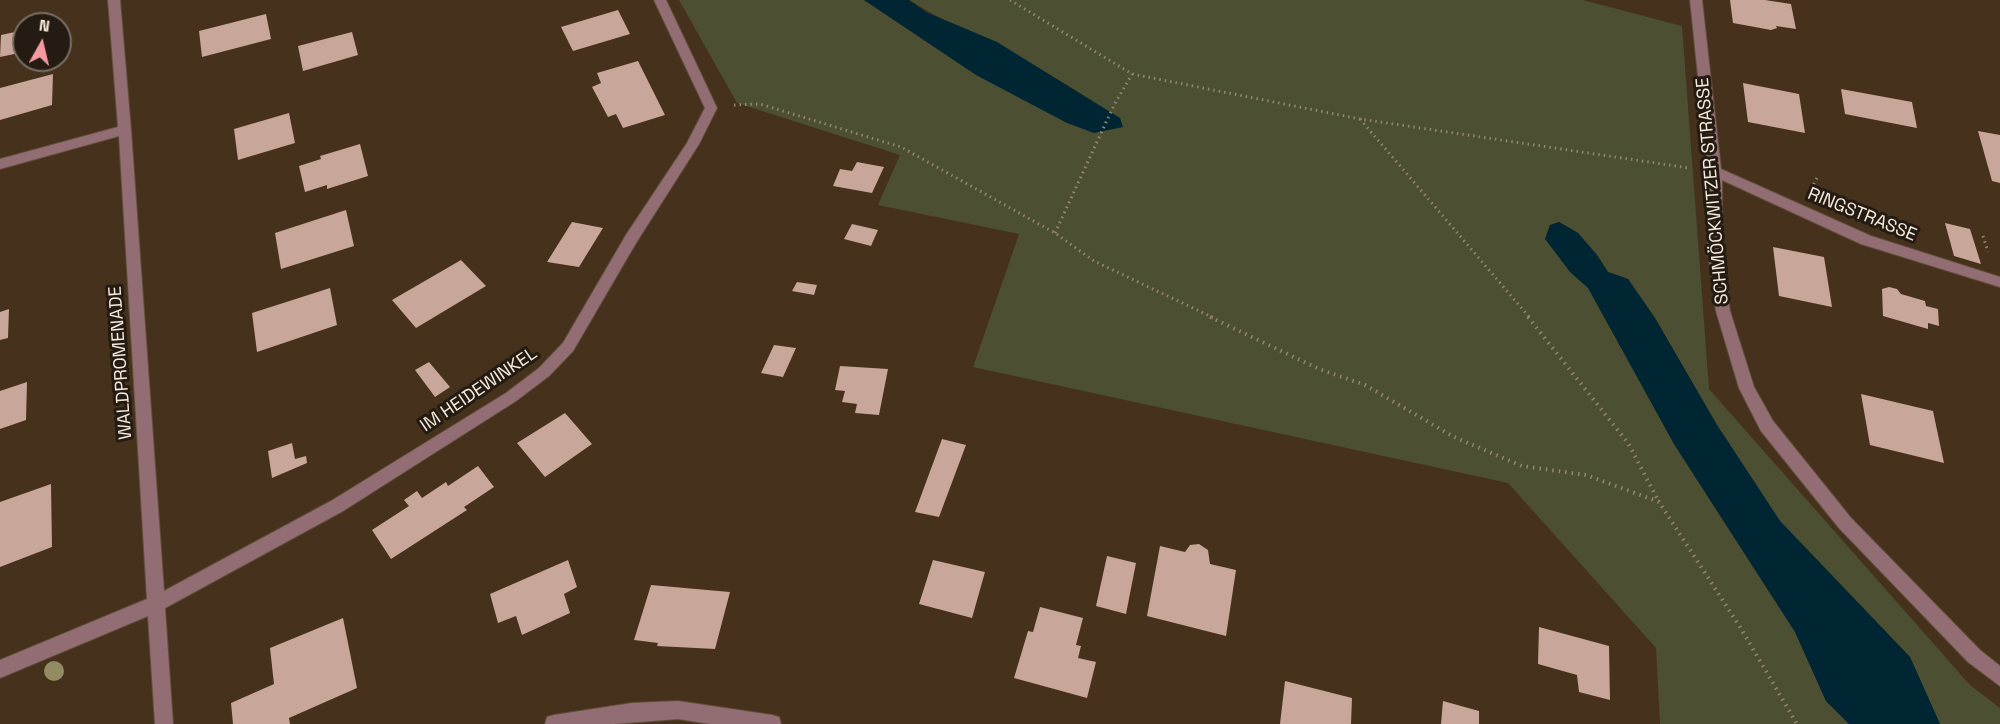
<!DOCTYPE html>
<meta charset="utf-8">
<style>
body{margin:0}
#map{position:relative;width:2000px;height:724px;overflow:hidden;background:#45311c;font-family:"Space Grotesk",sans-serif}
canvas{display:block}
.north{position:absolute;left:12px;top:12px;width:60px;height:60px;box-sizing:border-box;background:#241b12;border:2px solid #786e64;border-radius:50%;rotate:8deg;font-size:16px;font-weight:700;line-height:24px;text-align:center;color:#f7ebde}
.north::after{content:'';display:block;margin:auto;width:21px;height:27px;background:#f49aa2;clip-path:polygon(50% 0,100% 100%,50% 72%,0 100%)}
</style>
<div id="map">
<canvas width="2000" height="724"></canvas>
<div class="north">N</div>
</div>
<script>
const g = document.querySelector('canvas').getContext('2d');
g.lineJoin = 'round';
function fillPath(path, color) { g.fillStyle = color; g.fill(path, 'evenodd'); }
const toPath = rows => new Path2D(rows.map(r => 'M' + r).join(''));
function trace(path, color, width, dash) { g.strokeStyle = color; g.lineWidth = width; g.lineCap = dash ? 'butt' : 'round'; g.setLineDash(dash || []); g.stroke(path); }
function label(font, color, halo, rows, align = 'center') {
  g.font = font + ' "Space Grotesk",sans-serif'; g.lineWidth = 6; g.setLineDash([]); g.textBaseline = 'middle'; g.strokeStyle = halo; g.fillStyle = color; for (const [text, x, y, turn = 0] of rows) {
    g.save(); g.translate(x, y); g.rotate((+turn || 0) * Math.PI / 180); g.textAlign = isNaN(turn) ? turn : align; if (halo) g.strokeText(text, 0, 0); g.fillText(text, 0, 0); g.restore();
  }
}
const green = toPath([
 [679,0,864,0,1094,133,1123,126,909,0,1583,0,1682,26,1709,389,1970,685,2000,708,2000,724,1940,724,1910,657,1780,521,1717,425,1655,318,1628,279,1608,272,1597,255,1578,233,1559,222,1550,225,1570,272,1588,287,1674,444,1795,632,1826,701,1849,724,1660,724,1656,648,1508,483,973,367,1019,234,878,205,900,155,737,103]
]);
const water = toPath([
 [864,0,909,0,926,12,997,42,1120,118,1123,127,1094,133,1067,123,976,75],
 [1559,222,1578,233,1597,255,1608,272,1628,279,1655,318,1717,425,1780,521,1910,657,1940,724,1849,724,1826,701,1795,632,1674,444,1588,288,1570,272,1545,239,1550,225]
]);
const building = toPath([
 [1730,0,1765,0,1791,4,1796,29,1776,26,1777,28,1771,30,1733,23],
 [618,10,630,34,573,51,561,27],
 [266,14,271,39,202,57,199,31],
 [24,30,24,52,0,57,1,35],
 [352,32,358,55,303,71,298,46],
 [638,61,665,115,623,128,616,114,608,117,592,87,601,83,597,73],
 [53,74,52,105,0,120,0,88],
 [1743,83,1799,94,1805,133,1748,122],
 [1841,89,1912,102,1917,128,1845,114],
 [289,113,295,143,238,160,234,129],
 [1978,131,2000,135,2000,183,1992,181],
 [360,144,368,176,327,189,327,185,305,192,299,166,321,159,320,156],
 [857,162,884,167,872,193,833,186,840,169,852,171],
 [346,210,354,246,281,269,275,233],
 [572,222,603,228,579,267,547,262],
 [1945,223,1970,229,1981,264,1954,256],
 [852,224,878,230,871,246,844,239],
 [1773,247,1824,257,1832,307,1779,296],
 [461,260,486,286,416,328,392,300],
 [797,282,817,285,814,295,792,291],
 [1889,287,1897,289,1901,294,1925,301,1926,306,1938,309,1939,326,1928,323,1928,329,1883,316,1882,289],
 [330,288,337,325,257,352,252,313],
 [9,309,8,338,0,340,0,312],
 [774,345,796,348,783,377,761,373],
 [429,362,450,387,435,397,415,370],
 [840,366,888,369,879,415,855,413,857,404,842,402,845,391,835,390],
 [27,382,26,420,0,429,0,391],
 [1861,394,1933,411,1944,463,1870,445],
 [565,413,592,444,545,477,517,443],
 [942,439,966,445,939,517,915,512],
 [292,443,295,459,306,456,307,463,272,478,268,451],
 [478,466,494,487,464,507,467,510,391,559,372,530,409,506,404,500,417,491,422,498,446,482,448,486],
 [51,484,52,547,0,567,0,502],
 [1199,544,1208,550,1210,564,1236,570,1226,636,1147,616,1160,546,1185,552,1190,545],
 [1107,556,1136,563,1126,614,1096,606],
 [568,560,577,587,564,594,570,613,522,635,516,616,498,623,490,594],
 [933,560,985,572,972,618,919,604],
 [651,585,730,592,715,649,657,646,658,643,634,640],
 [1040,607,1083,618,1076,645,1081,646,1078,658,1096,662,1087,698,1014,678,1028,631,1033,632],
 [343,618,357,688,289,718,290,724,233,724,231,703,274,684,270,648],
 [1539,627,1609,646,1610,700,1579,692,1577,675,1538,664],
 [1285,681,1352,698,1351,724,1280,724],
 [1443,701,1479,711,1479,724,1441,724]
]);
const pathFar1 = toPath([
 [1010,0,1132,74,1360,119,1689,168],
 [734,105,760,104,901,147,1055,233,1094,261,1214,318],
 [1360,119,1530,318],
 [1811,189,1818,176],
 [1055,233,1114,105,1132,74],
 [1983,236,1988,252]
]);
const path = toPath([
 [1210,317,1319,369,1365,385,1454,437,1522,466,1586,475,1659,502,1740,627,1797,724],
 [1528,317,1628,443,1659,502]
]);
const minor = toPath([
 [108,0,120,0,131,130,164,591,331,501,506,393,539,368,563,343,626,235,687,143,705,108,654,0,666,0,717,108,699,144,636,243,573,351,549,376,516,401,343,511,165,608,173,724,155,724,148,616,0,678,0,660,147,599,119,136,0,169,0,159,118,127,108,0],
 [1690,0,1702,0,1721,169,1871,236,2000,277,2000,287,1861,244,1722,180,1722,251,1730,311,1754,387,1773,421,1851,518,1980,650,2000,666,2000,686,1968,662,1839,528,1761,431,1739,388,1716,311,1708,251,1708,172,1690,0],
 [678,701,772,715,779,717,781,724,710,724,678,719,614,724,545,724,547,717,554,715,632,703,678,701]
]);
const trees = [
 [54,671]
];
const streetNames = [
 ["SCHMÖCKWITZER STRASSE",1713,191,-95],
 ["RINGSTRASSE",1862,215,22],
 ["WALDPROMENADE",121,363,-94],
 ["IM HEIDEWINKEL",479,390,-34]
];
fillPath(green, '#4c4f32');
fillPath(water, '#002633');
fillPath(building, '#c8a69a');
trace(minor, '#614f3b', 2);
trace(pathFar1, '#948472', 3, [1.5, 4]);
trace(path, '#948472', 4, [1.5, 5]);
fillPath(minor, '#926d73');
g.fillStyle = '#928c63';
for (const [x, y] of trees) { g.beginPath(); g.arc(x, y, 10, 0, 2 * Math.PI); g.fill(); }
label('18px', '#f7ebde', '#241b12', streetNames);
</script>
